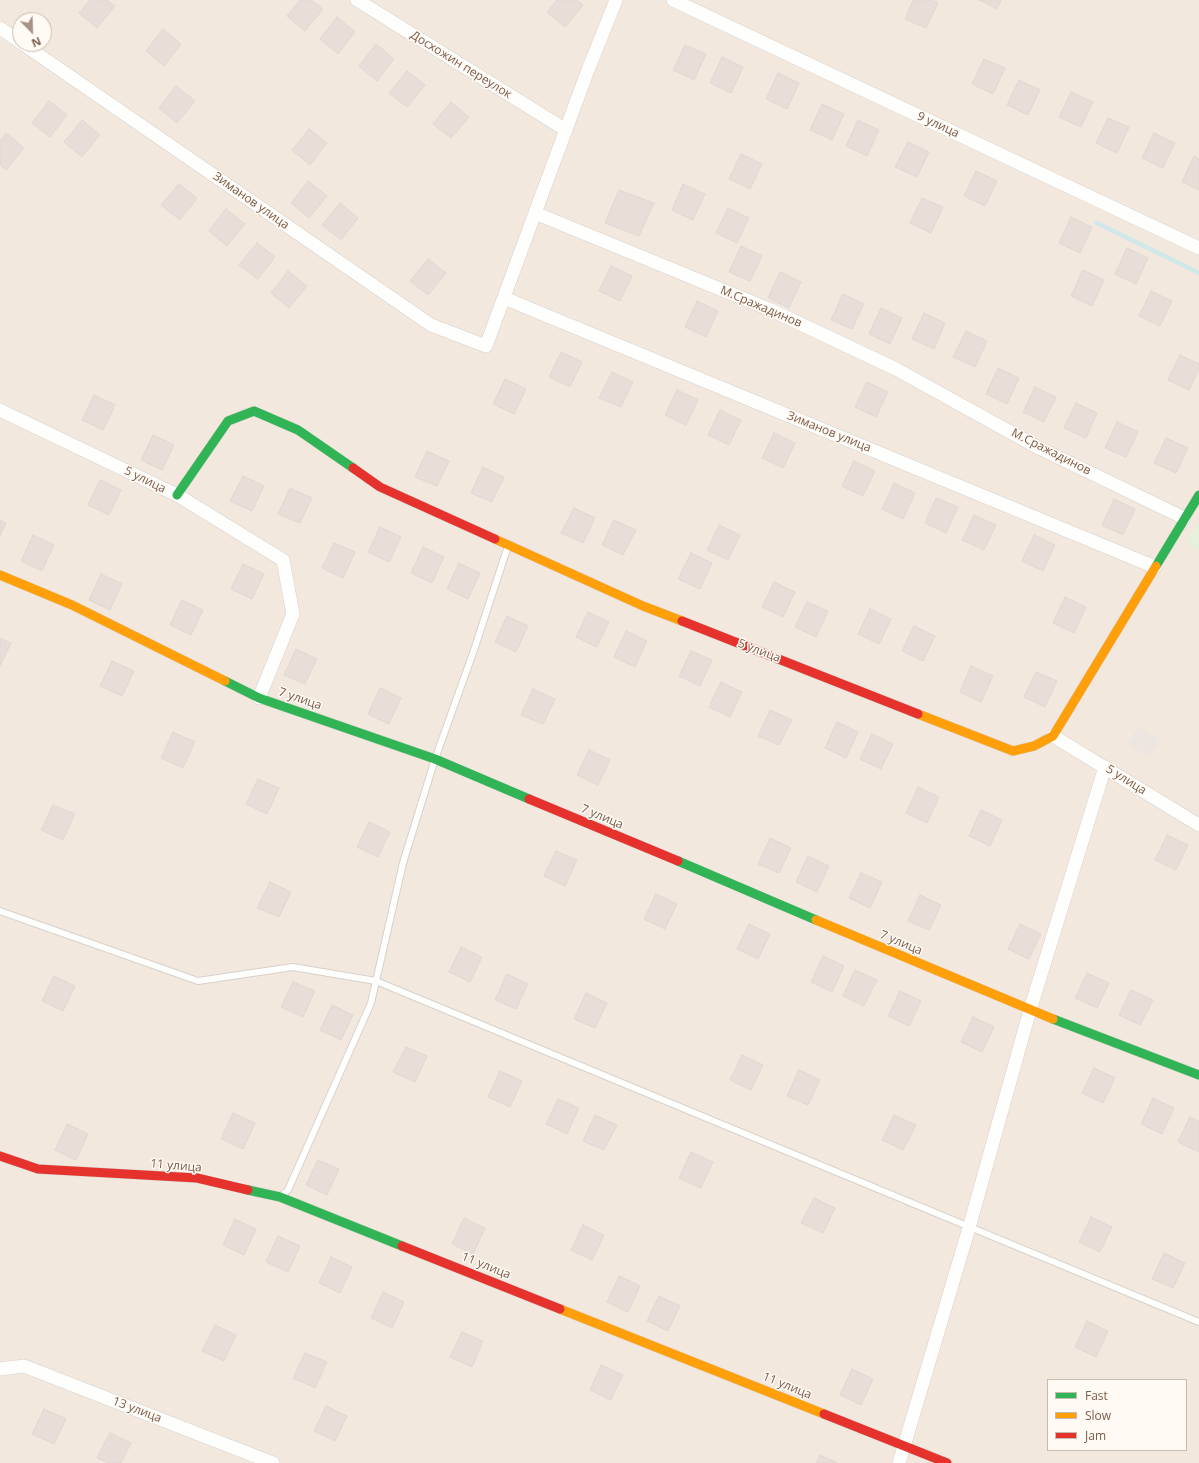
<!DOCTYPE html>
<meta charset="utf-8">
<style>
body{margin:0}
#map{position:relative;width:1199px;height:1463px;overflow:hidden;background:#f9f5f0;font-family:"Open Sans",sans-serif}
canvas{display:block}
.legend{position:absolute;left:1047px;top:1379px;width:140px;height:72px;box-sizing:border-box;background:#fffaf3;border:1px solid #cabbb1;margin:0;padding:5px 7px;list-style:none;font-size:12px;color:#7a5c4d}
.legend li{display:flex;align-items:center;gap:8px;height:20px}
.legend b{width:20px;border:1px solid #cabbb1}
.north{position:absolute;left:12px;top:12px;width:40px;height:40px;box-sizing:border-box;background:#fffaf3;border:1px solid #cabbb1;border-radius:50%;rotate:157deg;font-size:11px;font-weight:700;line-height:16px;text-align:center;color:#7a5c4d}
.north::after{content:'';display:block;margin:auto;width:14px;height:18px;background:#a69286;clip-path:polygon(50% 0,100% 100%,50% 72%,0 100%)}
</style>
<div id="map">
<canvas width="1199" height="1463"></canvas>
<ul class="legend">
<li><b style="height:5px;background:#30b455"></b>Fast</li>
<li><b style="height:5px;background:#ff9f0a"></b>Slow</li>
<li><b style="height:5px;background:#e5322d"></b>Jam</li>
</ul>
<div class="north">N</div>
</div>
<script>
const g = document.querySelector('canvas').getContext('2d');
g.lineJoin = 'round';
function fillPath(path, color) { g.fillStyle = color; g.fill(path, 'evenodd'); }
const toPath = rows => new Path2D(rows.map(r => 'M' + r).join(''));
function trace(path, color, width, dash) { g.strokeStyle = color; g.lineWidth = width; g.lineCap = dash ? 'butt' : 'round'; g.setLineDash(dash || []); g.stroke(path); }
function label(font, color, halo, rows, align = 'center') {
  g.font = font + ' "Open Sans",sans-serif'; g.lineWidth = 3; g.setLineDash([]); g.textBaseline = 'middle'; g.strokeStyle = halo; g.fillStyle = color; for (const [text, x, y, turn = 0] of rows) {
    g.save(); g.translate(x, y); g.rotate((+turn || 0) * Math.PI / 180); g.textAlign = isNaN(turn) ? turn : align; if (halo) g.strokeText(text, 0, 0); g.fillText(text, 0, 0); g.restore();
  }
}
const residential = toPath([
 [0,0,1199,0,1199,1463,0,1463],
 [20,20,44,20,44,44,20,44],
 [1048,1380,1186,1380,1186,1450,1048,1450]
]);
const industrial = toPath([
 [1138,727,1160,740,1150,757,1128,745]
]);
const green = toPath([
 [1199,521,1199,550,1185,542]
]);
const stream = toPath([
 [1097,223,1199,273]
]);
const building = toPath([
 [90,0,107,0,115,6,97,28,79,13,90,0],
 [300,0,311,0,323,9,305,31,287,16,300,0],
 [557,0,577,0,583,5,565,27,547,12,557,0],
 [913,0,932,0,938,3,926,28,905,19,913,0],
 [979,0,1001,0,997,9,979,0],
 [337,17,355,32,338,54,320,39,337,17],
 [163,29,181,44,164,66,146,51,163,29],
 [376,44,394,59,377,81,359,66,376,44],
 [685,45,706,54,694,80,673,70,685,45],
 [722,57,743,67,731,93,710,83,722,57],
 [984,59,1005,68,993,94,972,84,984,59],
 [407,71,425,85,407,107,389,93,407,71],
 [778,73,799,83,787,109,766,99,778,73],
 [1019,80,1040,90,1028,115,1007,105,1019,80],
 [176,86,195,101,177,123,159,108,176,86],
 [1071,92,1093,102,1081,127,1059,117,1071,92],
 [49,101,67,115,50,137,32,123,49,101],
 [451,102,469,117,451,138,433,124,451,102],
 [822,104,844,114,832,140,810,130,822,104],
 [1108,118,1129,127,1117,153,1096,143,1108,118],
 [82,120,100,135,82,157,64,142,82,120],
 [858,120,879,130,867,156,846,146,858,120],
 [309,129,327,143,310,165,292,150,309,129],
 [6,133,24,148,6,170,0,165,0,141,6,133],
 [1154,133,1175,143,1163,168,1142,158,1154,133],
 [908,142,929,152,917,177,895,167,908,142],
 [741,154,762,164,750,189,729,179,741,154],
 [1194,156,1199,159,1199,190,1182,182,1194,156],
 [976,171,997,181,985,206,964,196,976,171],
 [308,181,327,196,309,218,291,203,308,181],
 [179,184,197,198,180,220,161,205,179,184],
 [683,184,705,194,693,220,672,210,683,184],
 [619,190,654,203,639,236,605,223,619,190],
 [922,198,943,207,931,233,910,223,922,198],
 [340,203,358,218,341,240,322,225,340,203],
 [728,208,749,218,737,243,716,233,728,208],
 [226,209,245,224,227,246,209,231,226,209],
 [1071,217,1092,227,1080,253,1059,243,1071,217],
 [257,243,275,257,258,279,239,265,257,243],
 [741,246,762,256,750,281,729,272,741,246],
 [1127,248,1148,258,1136,284,1115,274,1127,248],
 [428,259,446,273,428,295,410,281,428,259],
 [611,266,632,276,620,301,599,291,611,266],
 [1083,270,1104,280,1092,306,1071,296,1083,270],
 [288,271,307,286,289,308,271,293,288,271],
 [780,272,801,282,789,308,768,298,780,272],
 [1151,291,1172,301,1160,326,1139,316,1151,291],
 [843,294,864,304,852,329,831,320,843,294],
 [697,301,718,311,706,337,685,327,697,301],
 [881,308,902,318,890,344,869,334,881,308],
 [924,313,945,323,934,349,912,339,924,313],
 [966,331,987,341,975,367,953,357,966,331],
 [561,352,582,362,570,387,549,377,561,352],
 [1180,355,1199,364,1199,369,1189,390,1168,380,1180,355],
 [998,368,1019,378,1007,404,986,394,998,368],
 [612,372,633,382,621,407,599,398,612,372],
 [505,379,526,389,514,414,493,404,505,379],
 [867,382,888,392,876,417,855,407,867,382],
 [1035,387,1056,397,1044,422,1023,412,1035,387],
 [677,390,698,400,686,425,665,415,677,390],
 [94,395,115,405,103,430,82,420,94,395],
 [1076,403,1097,413,1086,438,1064,428,1076,403],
 [720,410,741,420,729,445,708,435,720,410],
 [1117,422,1138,432,1126,457,1105,448,1117,422],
 [774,433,795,443,783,468,762,458,774,433],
 [153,435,174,445,162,470,141,460,153,435],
 [1166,438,1188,448,1176,473,1154,463,1166,438],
 [427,451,449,461,437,486,415,477,427,451],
 [854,461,875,471,863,496,842,486,854,461],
 [483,467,504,477,492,502,471,493,483,467],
 [243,476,264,486,252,511,230,501,243,476],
 [100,480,121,490,109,515,88,505,100,480],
 [894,483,915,493,903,519,882,509,894,483],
 [290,488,312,498,300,523,278,514,290,488],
 [936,498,958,507,946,533,925,523,936,498],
 [1114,499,1135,509,1123,535,1102,525,1114,499],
 [574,508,595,518,583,543,561,533,574,508],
 [974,515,996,525,984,550,962,540,974,515],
 [0,520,6,523,0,536,0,520],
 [614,520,636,530,623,555,602,545,614,520],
 [719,525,740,535,728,560,707,550,719,525],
 [380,527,401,537,389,562,368,552,380,527],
 [33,535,54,545,42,571,21,561,33,535],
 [1034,535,1055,545,1043,571,1022,561,1034,535],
 [334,543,355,552,343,578,322,568,334,543],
 [423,547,444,557,432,583,411,573,423,547],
 [691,553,712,563,700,589,678,579,691,553],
 [459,563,480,573,468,599,447,589,459,563],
 [243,564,264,574,252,599,231,589,243,564],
 [101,574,122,584,110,610,89,600,101,574],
 [774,582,795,592,783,617,762,607,774,582],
 [1065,597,1086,607,1074,633,1053,623,1065,597],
 [182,600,203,610,191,635,170,625,182,600],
 [807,602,828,611,816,637,795,627,807,602],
 [870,609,891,619,879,644,858,634,870,609],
 [588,612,609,622,597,647,576,637,588,612],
 [507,616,528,626,516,652,495,642,507,616],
 [914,626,935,636,923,661,902,651,914,626],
 [626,631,647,641,635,667,614,657,626,631],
 [0,638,11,643,0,666,0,638],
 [296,649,317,659,305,684,284,675,296,649],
 [691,651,712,660,700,686,679,676,691,651],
 [112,661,134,671,122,696,100,686,112,661],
 [971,666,993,676,981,702,960,692,971,666],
 [1036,672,1057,681,1045,707,1024,697,1036,672],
 [721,682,742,692,730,717,709,707,721,682],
 [380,688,401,698,389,724,368,714,380,688],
 [533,689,555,699,543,724,521,715,533,689],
 [770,710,792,720,779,745,758,736,770,710],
 [837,722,858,732,846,758,825,748,837,722],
 [173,732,195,742,183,768,161,758,173,732],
 [872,734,893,744,881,769,860,759,872,734],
 [589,750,610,760,598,785,577,775,589,750],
 [258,779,279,788,267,814,246,804,258,779],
 [918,787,939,797,927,823,906,813,918,787],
 [53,805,75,814,63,840,41,830,53,805],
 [981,810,1002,820,990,846,969,836,981,810],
 [369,822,390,832,378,857,357,847,369,822],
 [1167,835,1188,845,1176,870,1155,860,1167,835],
 [770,838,791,848,779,873,758,864,770,838],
 [556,851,577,860,565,886,544,876,556,851],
 [808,856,829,866,817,892,796,882,808,856],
 [861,873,882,882,870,908,849,898,861,873],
 [270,882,291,892,279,917,257,908,270,882],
 [656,894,677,904,665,929,644,919,656,894],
 [920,895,941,905,929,930,908,921,920,895],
 [749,924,770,934,758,959,737,949,749,924],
 [1020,924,1041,934,1029,959,1008,949,1020,924],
 [461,947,482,957,470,982,449,972,461,947],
 [823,956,844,966,832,992,811,982,823,956],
 [855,970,877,980,864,1006,843,996,855,970],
 [1087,973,1109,983,1097,1008,1075,998,1087,973],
 [507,974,528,984,516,1009,495,1000,507,974],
 [54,976,75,986,63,1011,42,1001,54,976],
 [293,982,315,991,303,1017,281,1007,293,982],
 [1131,990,1153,1000,1140,1025,1119,1015,1131,990],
 [900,991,921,1001,909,1026,888,1016,900,991],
 [586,993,607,1003,595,1028,574,1019,586,993],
 [332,1005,353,1015,341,1040,320,1030,332,1005],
 [973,1017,994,1027,982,1052,961,1042,973,1017],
 [406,1047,427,1056,415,1082,393,1072,406,1047],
 [742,1055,763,1065,751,1090,730,1080,742,1055],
 [1094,1068,1115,1078,1103,1103,1082,1093,1094,1068],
 [799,1070,820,1080,808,1105,787,1096,799,1070],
 [500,1071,522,1081,510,1107,488,1097,500,1071],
 [1153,1098,1174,1108,1162,1134,1141,1124,1153,1098],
 [558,1099,579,1108,567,1134,546,1124,558,1099],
 [233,1113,255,1123,243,1149,221,1139,233,1113],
 [595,1115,617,1125,604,1150,583,1141,595,1115],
 [894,1115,916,1125,903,1150,882,1140,894,1115],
 [1190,1117,1199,1121,1199,1152,1178,1142,1190,1117],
 [67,1124,88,1134,76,1160,55,1150,67,1124],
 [691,1152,713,1162,701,1188,679,1178,691,1152],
 [318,1160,339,1169,327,1195,306,1185,318,1160],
 [814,1198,835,1208,823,1233,801,1223,814,1198],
 [1091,1217,1112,1227,1100,1252,1079,1242,1091,1217],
 [464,1218,485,1228,473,1254,452,1244,464,1218],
 [235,1219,256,1229,244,1255,223,1245,235,1219],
 [583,1225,604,1235,592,1260,571,1250,583,1225],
 [278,1236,300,1246,288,1272,266,1262,278,1236],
 [1164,1253,1185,1263,1173,1288,1152,1279,1164,1253],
 [331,1257,352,1267,340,1293,319,1283,331,1257],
 [619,1276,640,1286,628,1312,607,1302,619,1276],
 [383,1292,404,1302,392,1328,371,1318,383,1292],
 [659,1296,680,1306,668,1331,647,1321,659,1296],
 [1087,1321,1108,1331,1096,1357,1075,1347,1087,1321],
 [215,1325,236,1335,224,1361,202,1351,215,1325],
 [462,1332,483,1341,472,1367,450,1357,462,1332],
 [305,1353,327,1362,315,1388,293,1378,305,1353],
 [601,1365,623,1375,611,1400,590,1390,601,1365],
 [852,1369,873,1379,861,1405,840,1395,852,1369],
 [326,1406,347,1416,335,1441,314,1431,326,1406],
 [44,1409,66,1419,54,1444,32,1434,44,1409],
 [110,1433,131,1443,121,1463,108,1463,97,1458,110,1433],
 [820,1455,838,1463,816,1463,820,1455]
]);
const lane = toPath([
 [0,911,198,981,293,967,376,981,1199,1322],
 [282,1195,288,1190,371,1003,403,863,435,759,473,653,508,546]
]);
const street = toPath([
 [357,0,566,130],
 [616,0,588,70,535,213,771,310,896,369,1039,448,1184,518],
 [673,0,1199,248],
 [0,28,20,42],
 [23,44,431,325,486,346,535,213],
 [504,298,1155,567],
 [0,410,177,495,283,560,293,614,259,698],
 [1053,736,1199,825],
 [0,1369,24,1366,273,1463],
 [899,1463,969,1228,1030,1010,1105,767]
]);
const fast = toPath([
 [177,495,228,421,254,411,298,430,353,468],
 [1156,566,1199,495],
 [225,681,259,698,435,759,529,799],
 [678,861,816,920],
 [1053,1019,1199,1075],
 [248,1190,280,1197,402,1246]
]);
const slow = toPath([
 [495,539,643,606,682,621],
 [0,575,72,605,225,681],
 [918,714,1013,751,1034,746,1053,736,1156,566],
 [816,920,1053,1019],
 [560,1309,824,1414]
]);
const jam = toPath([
 [353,468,380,487,495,539],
 [682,621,918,714],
 [529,799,678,861],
 [0,1156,38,1169,197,1178,248,1190],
 [402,1246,560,1309],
 [824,1414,947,1463]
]);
const streetNames = [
 ["Досхожин переулок",461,65,32],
 ["9 улица",938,125,25],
 ["Зиманов улица",251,201,35],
 ["М.Сражадинов",761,307,23],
 ["Зиманов улица",829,432,22],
 ["М.Сражадинов",1051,452,27],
 ["5 улица",145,480,26],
 ["5 улица",759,651,21],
 ["7 улица",300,699,19],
 ["5 улица",1126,780,32],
 ["7 улица",602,817,23],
 ["7 улица",901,943,23],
 ["11 улица",176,1166,5],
 ["11 улица",486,1266,22],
 ["11 улица",787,1386,22],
 ["13 улица",137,1410,21]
];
fillPath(residential, '#f2e8de');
fillPath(industrial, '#ede5e0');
fillPath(green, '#e7f0db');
trace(stream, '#d0e8ea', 4.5);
fillPath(building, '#e6ded7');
trace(building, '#e2d8d2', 1);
trace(lane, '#d7d1cb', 8);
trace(street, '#d7d1cb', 14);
trace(fast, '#d9d2cb', 10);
trace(slow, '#d9d2cb', 10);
trace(jam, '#d9d2cb', 10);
trace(lane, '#fefefd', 6);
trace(street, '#fefefd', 13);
trace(fast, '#30b455', 9);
trace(slow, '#ff9f0a', 9);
trace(jam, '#e5322d', 9);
label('12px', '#7a5c4d', '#fffaf3', streetNames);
</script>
